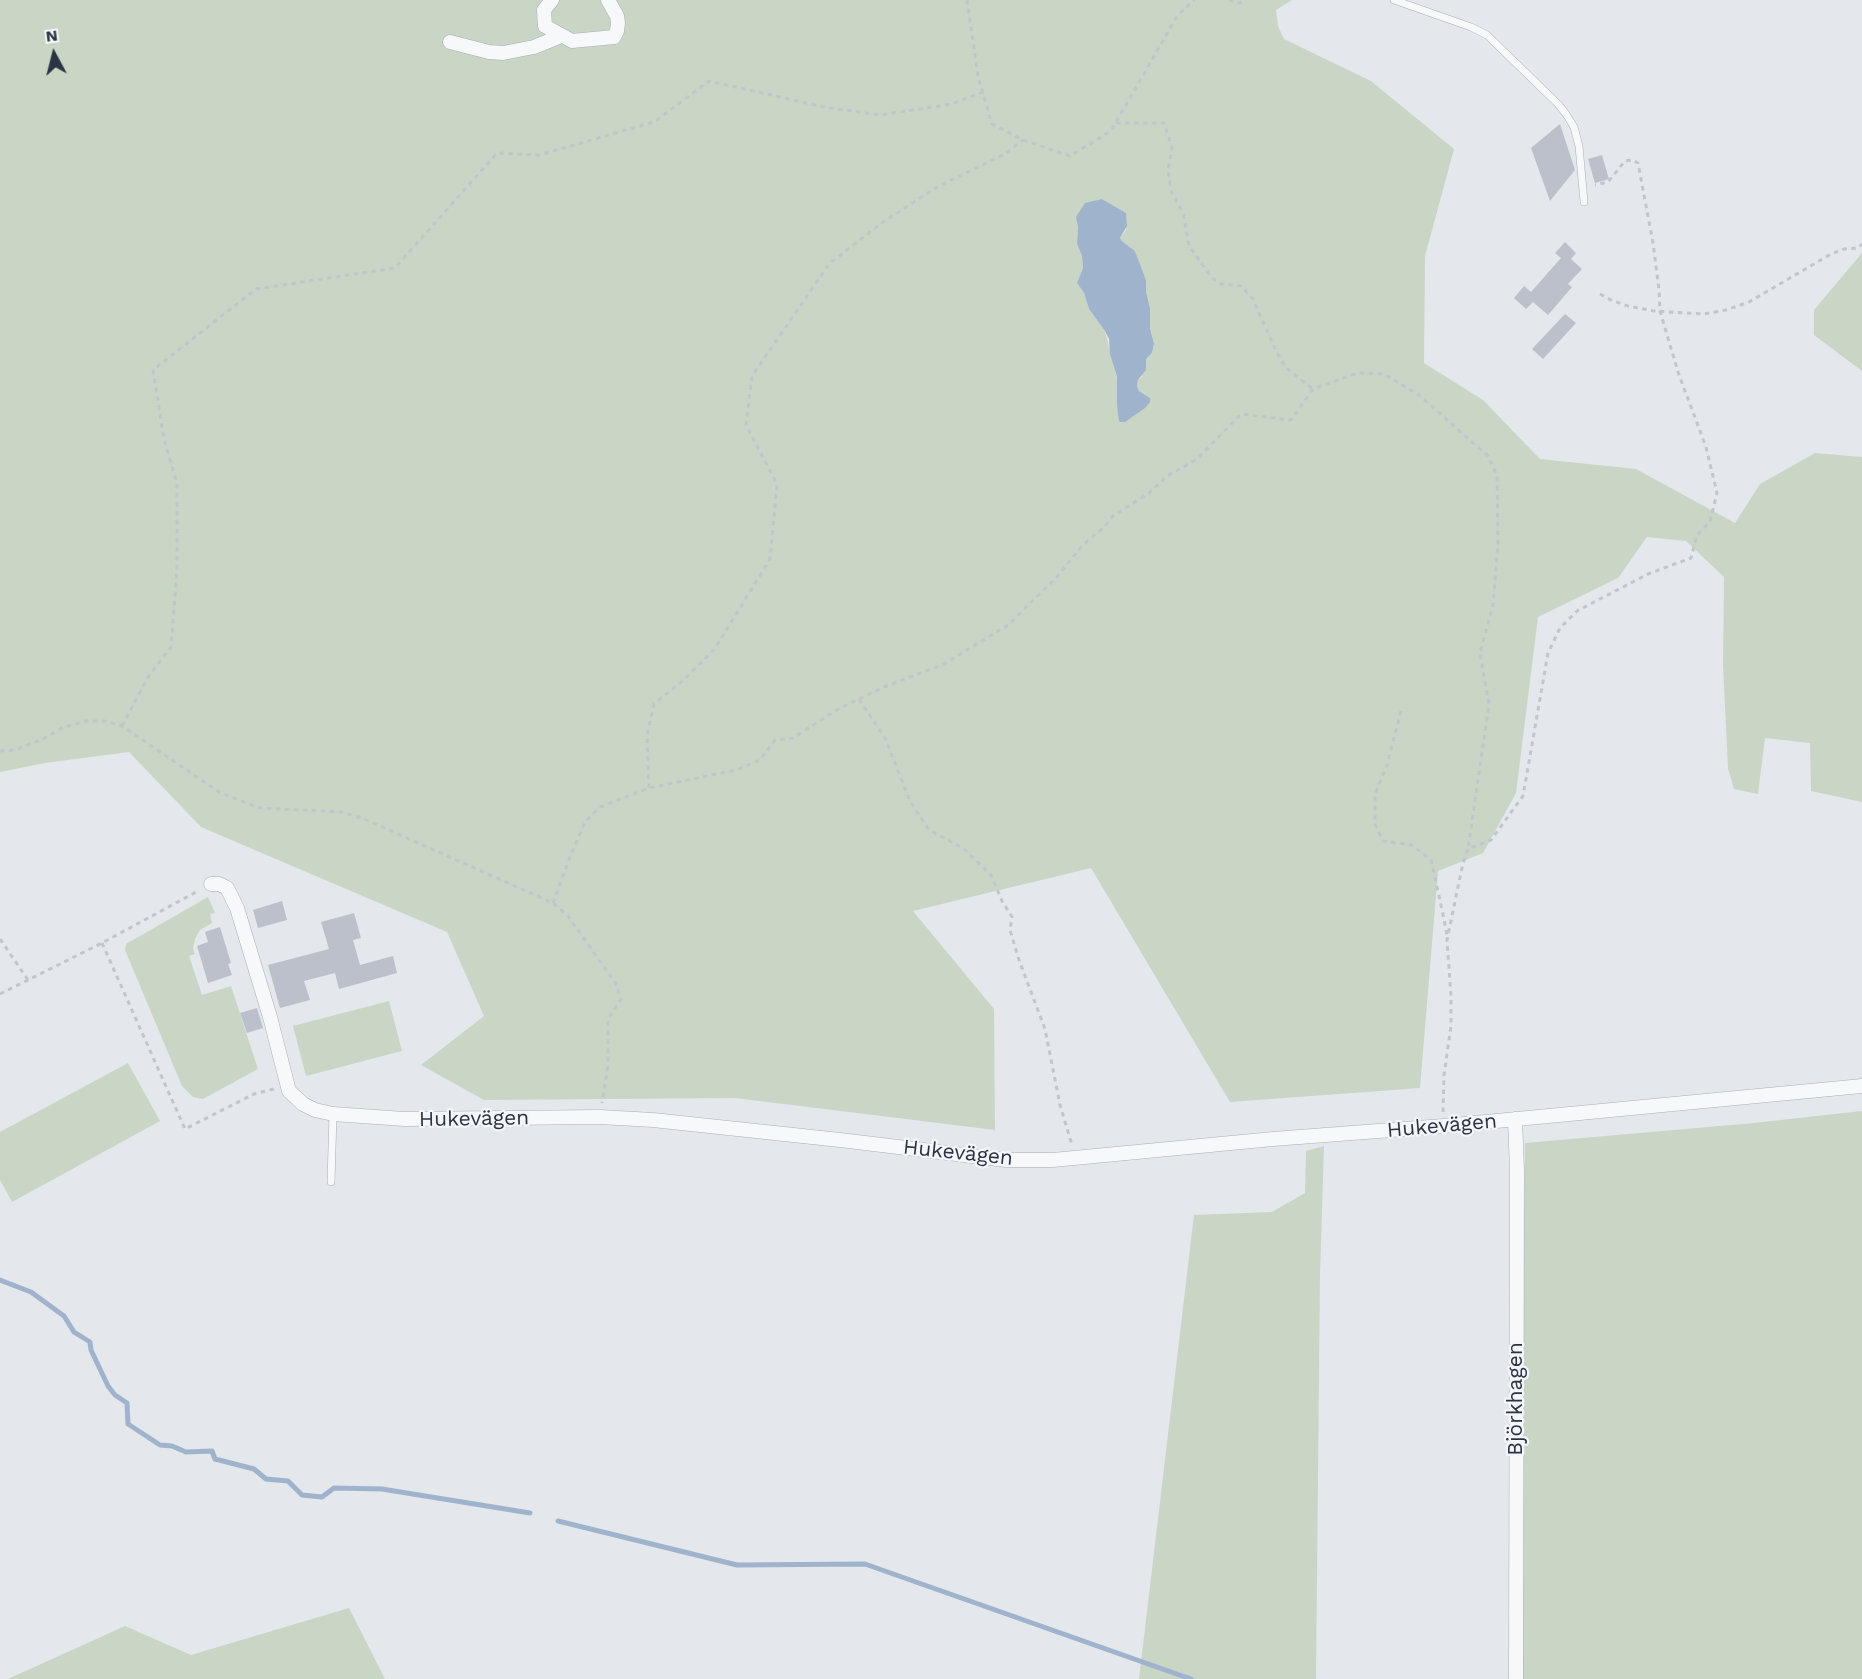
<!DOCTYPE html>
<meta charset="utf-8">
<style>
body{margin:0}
#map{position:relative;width:1862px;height:1679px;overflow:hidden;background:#e4e7ec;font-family:"Work Sans",sans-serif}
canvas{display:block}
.north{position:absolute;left:24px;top:24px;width:60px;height:60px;-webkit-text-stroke:4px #f4f6f9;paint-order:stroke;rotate:353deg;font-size:16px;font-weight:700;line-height:24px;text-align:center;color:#2b3445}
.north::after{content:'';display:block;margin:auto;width:21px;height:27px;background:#2b3445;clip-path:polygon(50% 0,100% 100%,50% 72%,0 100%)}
</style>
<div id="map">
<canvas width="1862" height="1679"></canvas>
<div class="north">N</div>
</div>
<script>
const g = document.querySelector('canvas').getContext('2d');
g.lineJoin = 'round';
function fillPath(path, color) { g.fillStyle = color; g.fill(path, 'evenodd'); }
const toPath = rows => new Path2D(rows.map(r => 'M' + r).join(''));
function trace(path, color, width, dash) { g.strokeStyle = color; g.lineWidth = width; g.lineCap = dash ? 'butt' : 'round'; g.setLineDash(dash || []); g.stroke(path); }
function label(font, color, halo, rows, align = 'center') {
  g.font = font + ' "Work Sans",sans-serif'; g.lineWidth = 4.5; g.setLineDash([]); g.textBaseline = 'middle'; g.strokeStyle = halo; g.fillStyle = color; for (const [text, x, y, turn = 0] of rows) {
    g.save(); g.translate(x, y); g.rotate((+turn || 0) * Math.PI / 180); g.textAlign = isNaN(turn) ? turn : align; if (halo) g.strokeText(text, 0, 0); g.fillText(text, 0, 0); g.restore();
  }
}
const green = toPath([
 [0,0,1292,0,1276,10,1278,26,1284,39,1371,81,1454,149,1425,256,1424,363,1483,400,1540,459,1636,469,1735,523,1760,484,1815,453,1862,457,1862,802,1811,791,1810,743,1765,738,1758,794,1734,789,1728,768,1723,665,1724,577,1686,541,1647,537,1618,578,1538,617,1516,793,1483,853,1438,871,1420,1088,1230,1102,1091,868,913,911,994,1009,995,1130,735,1098,484,1100,421,1065,484,1016,447,932,201,827,129,752,45,763,0,772],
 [1102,199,1126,213,1126,230,1120,238,1122,241,1135,251,1146,280,1146,292,1150,308,1150,328,1154,344,1152,353,1146,359,1142,377,1138,380,1137,386,1139,391,1150,398,1118,383,1105,331,1089,309,1084,293,1077,283,1083,268,1082,256,1077,244,1078,225],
 [1862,253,1862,371,1814,335,1814,310],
 [208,897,215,913,210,914,212,923,200,930,195,939,193,948,195,954,189,956,202,995,231,986,258,1069,203,1099,193,1097,182,1086,125,950,126,944],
 [389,1001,402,1051,306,1076,293,1026],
 [128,1063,160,1121,12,1202,0,1180,0,1132],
 [1862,1111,1862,1679,1522,1679,1520,1563,1525,1143,1754,1123],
 [1324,1146,1320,1274,1316,1679,1139,1679,1194,1215,1272,1212,1305,1193,1306,1151],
 [349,1608,385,1679,8,1679,125,1626,191,1655]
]);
const water = toPath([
 [1102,199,1126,213,1127,226,1120,238,1122,241,1135,251,1146,280,1146,292,1150,308,1150,328,1154,344,1152,353,1146,359,1146,370,1138,380,1137,386,1139,391,1150,398,1150,402,1145,408,1125,422,1120,422,1119,421,1117,405,1117,377,1110,354,1109,339,1105,331,1089,309,1084,293,1077,283,1083,268,1082,256,1077,244,1078,226,1076,217,1085,203]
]);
const stream = toPath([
 [0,1280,31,1292,64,1316,74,1332,90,1342,91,1350,108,1386,115,1395,127,1403,128,1424,160,1445,172,1446,186,1452,212,1451,215,1459,254,1469,266,1479,288,1481,302,1495,322,1497,334,1488,382,1489,530,1513],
 [558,1521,737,1565,865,1564,1191,1679]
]);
const building = toPath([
 [1560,124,1575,170,1550,201,1531,148],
 [1602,155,1609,179,1595,183,1588,159],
 [1565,242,1576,253,1571,259,1582,269,1568,284,1572,287,1548,315,1533,302,1526,309,1514,298,1524,286,1531,292,1561,258,1555,253],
 [1565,314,1576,323,1543,359,1532,349],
 [282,901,287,920,258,928,253,910],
 [354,913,361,938,353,940,360,965,393,956,397,973,339,989,335,973,304,981,310,1000,280,1008,268,965,329,949,321,922],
 [220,927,231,963,228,964,232,975,208,983,197,946,208,942,205,932],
 [257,1008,263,1028,247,1033,240,1013]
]);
const path = toPath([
 [967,0,978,76,992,124,1023,140,1070,156,1111,131,1177,16,1194,0],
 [1229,0,1239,3,1246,0],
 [1116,123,1164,123,1172,148,1168,170,1171,191,1183,213,1189,246,1212,278,1221,284,1241,286,1253,299,1276,351,1286,368,1313,389],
 [1600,294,1611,300,1628,306,1654,311,1704,314,1726,310,1749,302,1831,254,1844,249,1858,248,1862,244],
 [859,699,885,738,910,801,929,830,963,848,991,875,1002,901,1012,917,1010,930,1019,960,1045,1029,1060,1105,1072,1145],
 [1401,711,1387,765,1375,794,1375,824,1383,841,1412,845,1431,860,1444,919,1447,935],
 [122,726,148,677,171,647,177,570,177,484,164,439,153,370,256,289,395,268,497,153,539,155,654,122,709,81,824,107,880,115,952,104,983,92],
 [0,751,15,750,43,739,62,728,85,721,105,721,122,726,219,792,241,801,260,808,341,812,362,818,553,903,568,916,616,984,621,999,608,1020,608,1065,602,1103],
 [649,788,647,735,654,704,680,683,714,650,770,559,777,484,746,425,752,376,829,264,883,222,937,187,1005,154,1023,140],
 [553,903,570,857,585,822,600,807,649,788,736,770,760,760,775,740,793,738,840,708,884,687,944,664,1008,625,1056,578,1082,546,1105,526,1113,516,1149,493,1167,476,1197,459,1241,414,1291,420,1313,389,1358,373,1384,374,1419,395,1488,456,1497,476,1498,544,1493,605,1480,653,1489,704,1468,849],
 [0,939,28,980],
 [102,943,185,1129,254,1094,274,1089],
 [0,994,102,943,198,891],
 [1443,1112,1444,1075,1451,1026,1451,996,1447,940,1463,863,1468,849,1491,840,1523,796,1548,653,1560,628,1577,611,1648,574,1691,558,1697,535,1710,522,1717,493,1706,447,1678,372,1660,311,1659,290,1653,243,1638,163,1632,160,1625,161,1608,182,1595,185]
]);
const service = toPath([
 [1394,0,1471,27,1487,35,1558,104,1566,114,1574,127,1579,146,1584,202],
 [331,1182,333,1114]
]);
const minor = toPath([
 [552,0,544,10,545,26,572,41,614,37,617,31,618,23,617,16,608,0],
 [450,42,489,52,503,53,534,47,561,36],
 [211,884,219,884,227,888,237,908,270,1017,289,1091,303,1104,315,1110,333,1114,404,1119,600,1117,653,1120,840,1140,1006,1160,1053,1160,1273,1139,1444,1126,1862,1086],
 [1515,1119,1517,1171,1516,1679]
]);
const streetNames = [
 ["Hukevägen",474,1119,-1],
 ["Hukevägen",1442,1126,-5],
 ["Hukevägen",958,1153,6],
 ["Björkhagen",1516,1399,-90]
];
fillPath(green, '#c9d6c5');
fillPath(water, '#9fb4cc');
trace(stream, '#9fb4cc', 5);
fillPath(building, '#bbc0ca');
trace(service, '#a9aeb7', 8);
trace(minor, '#a9aeb7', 15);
trace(path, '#c2c5cb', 3, [4.5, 4.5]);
trace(service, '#f7f8fa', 7);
trace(minor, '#f7f8fa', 14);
label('21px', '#2b3445', '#f4f6f9', streetNames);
</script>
